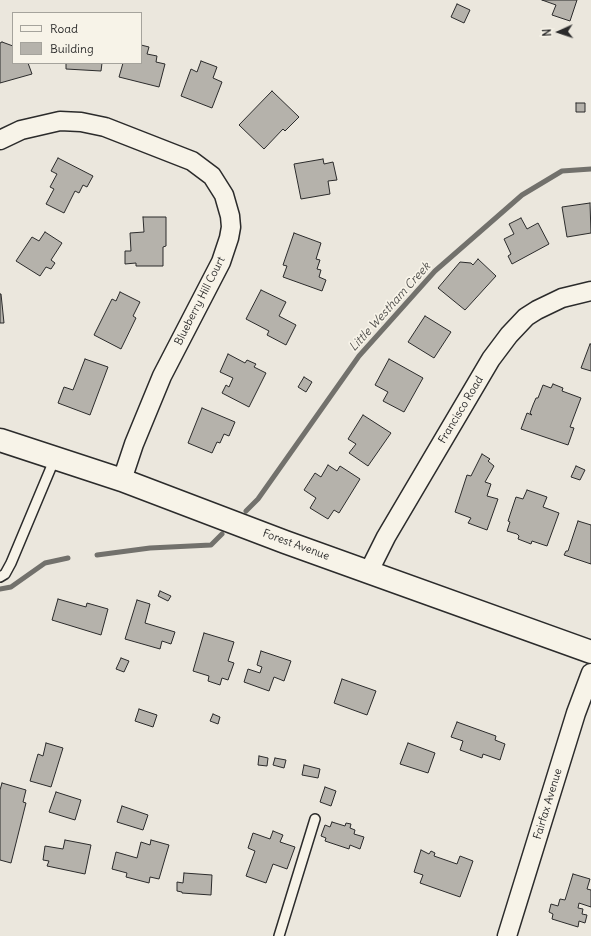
<!DOCTYPE html>
<style>
body{margin:0}
#map{position:relative;width:591px;height:936px;overflow:hidden;background:#ebe7dd;font-family:Delius,sans-serif}
canvas{display:block}
.legend{position:absolute;left:12px;top:12px;width:130px;height:52px;box-sizing:border-box;background:#f7f3e8;border:1px solid #a5a39c;margin:0;padding:5px 7px;list-style:none;font-size:12px;color:#2b2b2b}
.legend li{display:flex;align-items:center;gap:8px;height:20px}
.legend b{width:20px;border:1px solid #a5a39c}
.north{position:absolute;left:539px;top:12px;width:40px;height:40px;-webkit-text-stroke:3px #f7f3e8;paint-order:stroke;rotate:267deg;font-size:11px;font-weight:700;line-height:16px;text-align:center;color:#2b2b2b}
.north::after{content:'';display:block;margin:auto;width:14px;height:18px;background:#2b2b2b;clip-path:polygon(50% 0,100% 100%,50% 72%,0 100%)}
</style>
<div id="map">
<canvas width="591" height="936"></canvas>
<ul class="legend">
<li><b style="height:5px;background:#f7f3e8"></b>Road</li>
<li><b style="height:11px;background:#b5b2ab"></b>Building</li>
</ul>
<div class="north">N</div>
</div>
<script>
const g = document.querySelector('canvas').getContext('2d');
g.lineJoin = 'round';
const toPath = rows => new Path2D(rows.map(r => 'M' + r).join(''));
function trace(path, color, width, dash) { g.strokeStyle = color; g.lineWidth = width; g.lineCap = dash ? 'butt' : 'round'; g.setLineDash(dash || []); g.stroke(path); }
function fillPath(path, color) { g.fillStyle = color; g.fill(path, 'evenodd'); }
function label(font, color, halo, rows, align = 'center') {
  g.font = font + ' Delius,sans-serif'; g.lineWidth = 3.5; g.setLineDash([]); g.textBaseline = 'middle'; g.strokeStyle = halo; g.fillStyle = color; for (const [text, x, y, turn = 0] of rows) {
    g.save(); g.translate(x, y); g.rotate((+turn || 0) * Math.PI / 180); g.textAlign = isNaN(turn) ? turn : align; if (halo) g.strokeText(text, 0, 0); g.fillText(text, 0, 0); g.restore();
  }
}
const stream = toPath([
 [246,511,258,499,359,356,435,271,522,195,562,171,591,169],
 [97,555,150,548,211,545,222,534],
 [0,589,11,587,45,563,68,558]
]);
const building = toPath([
 [542,0,577,0,570,21,552,15,556,5,542,0],
 [457,4,470,10,464,23,451,17,457,4],
 [2,42,13,46,13,63,28,63,32,74,0,83,0,43,2,42],
 [141,45,149,47,147,54,157,56,156,62,165,64,159,87,119,77,123,63,141,63,141,45],
 [201,61,217,67,213,78,222,82,212,108,181,96,191,69,197,72,201,61],
 [66,63,102,63,101,71,66,69,66,63],
 [272,91,299,117,285,131,283,129,264,149,239,125,272,91],
 [576,103,585,103,585,112,576,112,576,103],
 [58,158,93,176,87,187,83,185,79,193,75,191,64,213,46,204,54,189,50,187,57,174,51,171,58,158],
 [323,159,324,164,333,162,337,180,328,181,330,194,301,199,294,164,323,159],
 [590,203,591,233,567,237,562,207,590,203],
 [143,217,166,217,166,246,163,247,163,266,136,266,136,263,125,264,125,251,131,251,130,233,144,232,143,217],
 [521,218,527,229,538,223,549,244,512,264,508,256,511,254,504,239,514,234,509,224,521,218],
 [45,232,62,243,51,260,55,263,51,269,46,267,40,276,16,261,32,237,39,241,45,232],
 [294,233,321,243,316,259,320,260,317,269,321,270,319,277,326,280,322,291,283,277,287,266,283,265,294,233],
 [478,259,496,276,465,310,438,288,460,262,471,263,473,265,478,259],
 [261,290,286,302,279,316,296,325,286,345,267,335,269,331,246,319,261,290],
 [120,292,140,302,133,316,136,318,121,349,94,335,112,299,116,301,120,292],
 [0,294,1,294,4,323,0,323,0,294],
 [425,316,451,332,434,358,408,342,425,316],
 [590,344,591,344,591,371,581,368,590,344],
 [228,354,245,363,247,360,256,364,254,367,266,373,249,407,222,393,226,385,229,387,233,378,220,372,228,354],
 [85,359,108,367,90,415,58,403,64,387,73,390,85,359],
 [389,359,423,378,404,412,383,401,388,392,375,385,389,359],
 [304,377,312,382,306,392,298,387,304,377],
 [553,384,563,388,562,391,581,398,570,427,574,428,568,445,521,429,527,413,532,415,530,413,533,405,536,398,538,398,543,385,551,388,553,384],
 [202,408,235,422,229,436,224,434,220,443,217,442,212,453,188,443,202,408],
 [363,415,391,433,368,466,349,453,356,444,348,439,363,415],
 [482,454,490,459,488,461,494,466,485,482,491,484,487,496,498,499,487,530,468,523,471,518,455,512,467,475,471,476,482,454],
 [328,465,337,471,340,466,360,479,339,513,334,510,328,519,310,508,316,498,304,490,315,473,321,477,328,465],
 [576,466,585,470,580,480,571,477,576,466],
 [527,490,547,497,543,507,559,513,547,546,532,541,531,544,518,539,519,536,517,534,507,531,510,522,508,521,516,497,523,499,527,490],
 [578,521,591,525,591,564,564,555,566,551,568,551,578,521],
 [160,591,171,596,168,601,158,596,160,591],
 [58,599,86,607,87,603,108,609,101,635,52,620,58,599],
 [137,600,150,604,145,623,175,632,171,644,162,641,160,649,125,639,137,600],
 [204,633,234,642,228,661,234,663,228,680,222,678,220,685,208,681,209,676,193,671,204,633],
 [261,651,291,661,284,681,274,677,269,691,244,682,248,669,260,673,262,667,257,665,261,651],
 [121,658,129,661,124,672,116,669,121,658],
 [342,679,376,691,367,715,334,703,342,679],
 [139,709,157,715,153,727,135,721,139,709],
 [213,714,220,717,218,724,210,721,213,714],
 [457,722,496,736,495,740,505,744,500,760,483,754,482,758,460,750,463,741,451,737,457,722],
 [46,743,63,748,51,787,30,781,38,754,43,756,46,743],
 [408,743,435,753,428,773,400,764,408,743],
 [259,756,268,758,267,766,258,765,259,756],
 [275,758,286,760,284,768,273,765,275,758],
 [304,765,320,769,318,778,302,775,304,765],
 [2,783,26,790,23,802,26,803,11,863,0,860,0,790,2,783],
 [325,787,336,791,331,806,320,802,325,787],
 [56,792,81,800,75,820,49,812,56,792],
 [122,806,148,815,143,830,117,822,122,806],
 [332,822,345,826,346,823,351,824,350,828,355,830,354,834,364,837,360,849,350,845,349,849,325,841,326,838,321,836,325,825,330,827,332,822],
 [273,831,283,835,280,842,295,847,287,869,273,864,266,883,246,876,255,851,248,848,253,833,270,839,273,831],
 [65,840,91,845,85,874,47,866,49,861,43,860,45,846,63,849,65,840],
 [151,840,169,845,159,879,150,877,149,883,126,877,127,873,112,869,116,852,137,858,141,842,150,845,151,840],
 [421,850,429,854,431,851,435,853,434,856,457,864,460,856,473,861,460,897,420,883,423,875,414,872,421,850],
 [184,873,212,875,211,895,182,893,182,892,177,891,177,882,183,883,184,873],
 [573,874,590,879,587,889,591,890,591,907,579,903,578,908,583,909,582,914,587,915,585,923,579,921,578,927,552,919,553,914,549,912,551,904,558,906,560,899,565,900,573,874]
]);
const lane = toPath([
 [0,577,5,574,11,563,55,458],
 [279,936,315,819]
]);
const street = toPath([
 [0,140,21,130,60,121,81,122,105,127,192,161,212,176,224,195,230,216,231,227,229,238,221,262,162,376,134,444,122,480],
 [369,571,386,537,491,359,509,335,526,317,537,310,562,298,591,291],
 [507,936,576,713,591,673]
]);
const secondary = toPath([
 [0,440,122,480,285,542,591,652]
]);
const streetNames = [
 ["Blueberry Hill Court",200,301,-63],
 ["Francisco Road",461,410,-59],
 ["Forest Avenue",296,545,20],
 ["Fairfax Avenue",548,804,-73]
];
const waterNames = [
 ["Little Westham Creek",390,307,-48]
];
trace(stream, '#72716c', 5);
fillPath(building, '#b5b2ab');
trace(building, '#2b2b2b', 1);
trace(lane, '#2b2b2b', 12);
trace(street, '#2b2b2b', 21);
trace(secondary, '#2b2b2b', 25);
trace(lane, '#f7f3e8', 9);
trace(street, '#f7f3e8', 18);
trace(secondary, '#f7f3e8', 22);
label('11px', '#2b2b2b', '#f7f3e8', streetNames);
label('italic 12px', '#555451', '#f7f3e8', waterNames);
</script>
